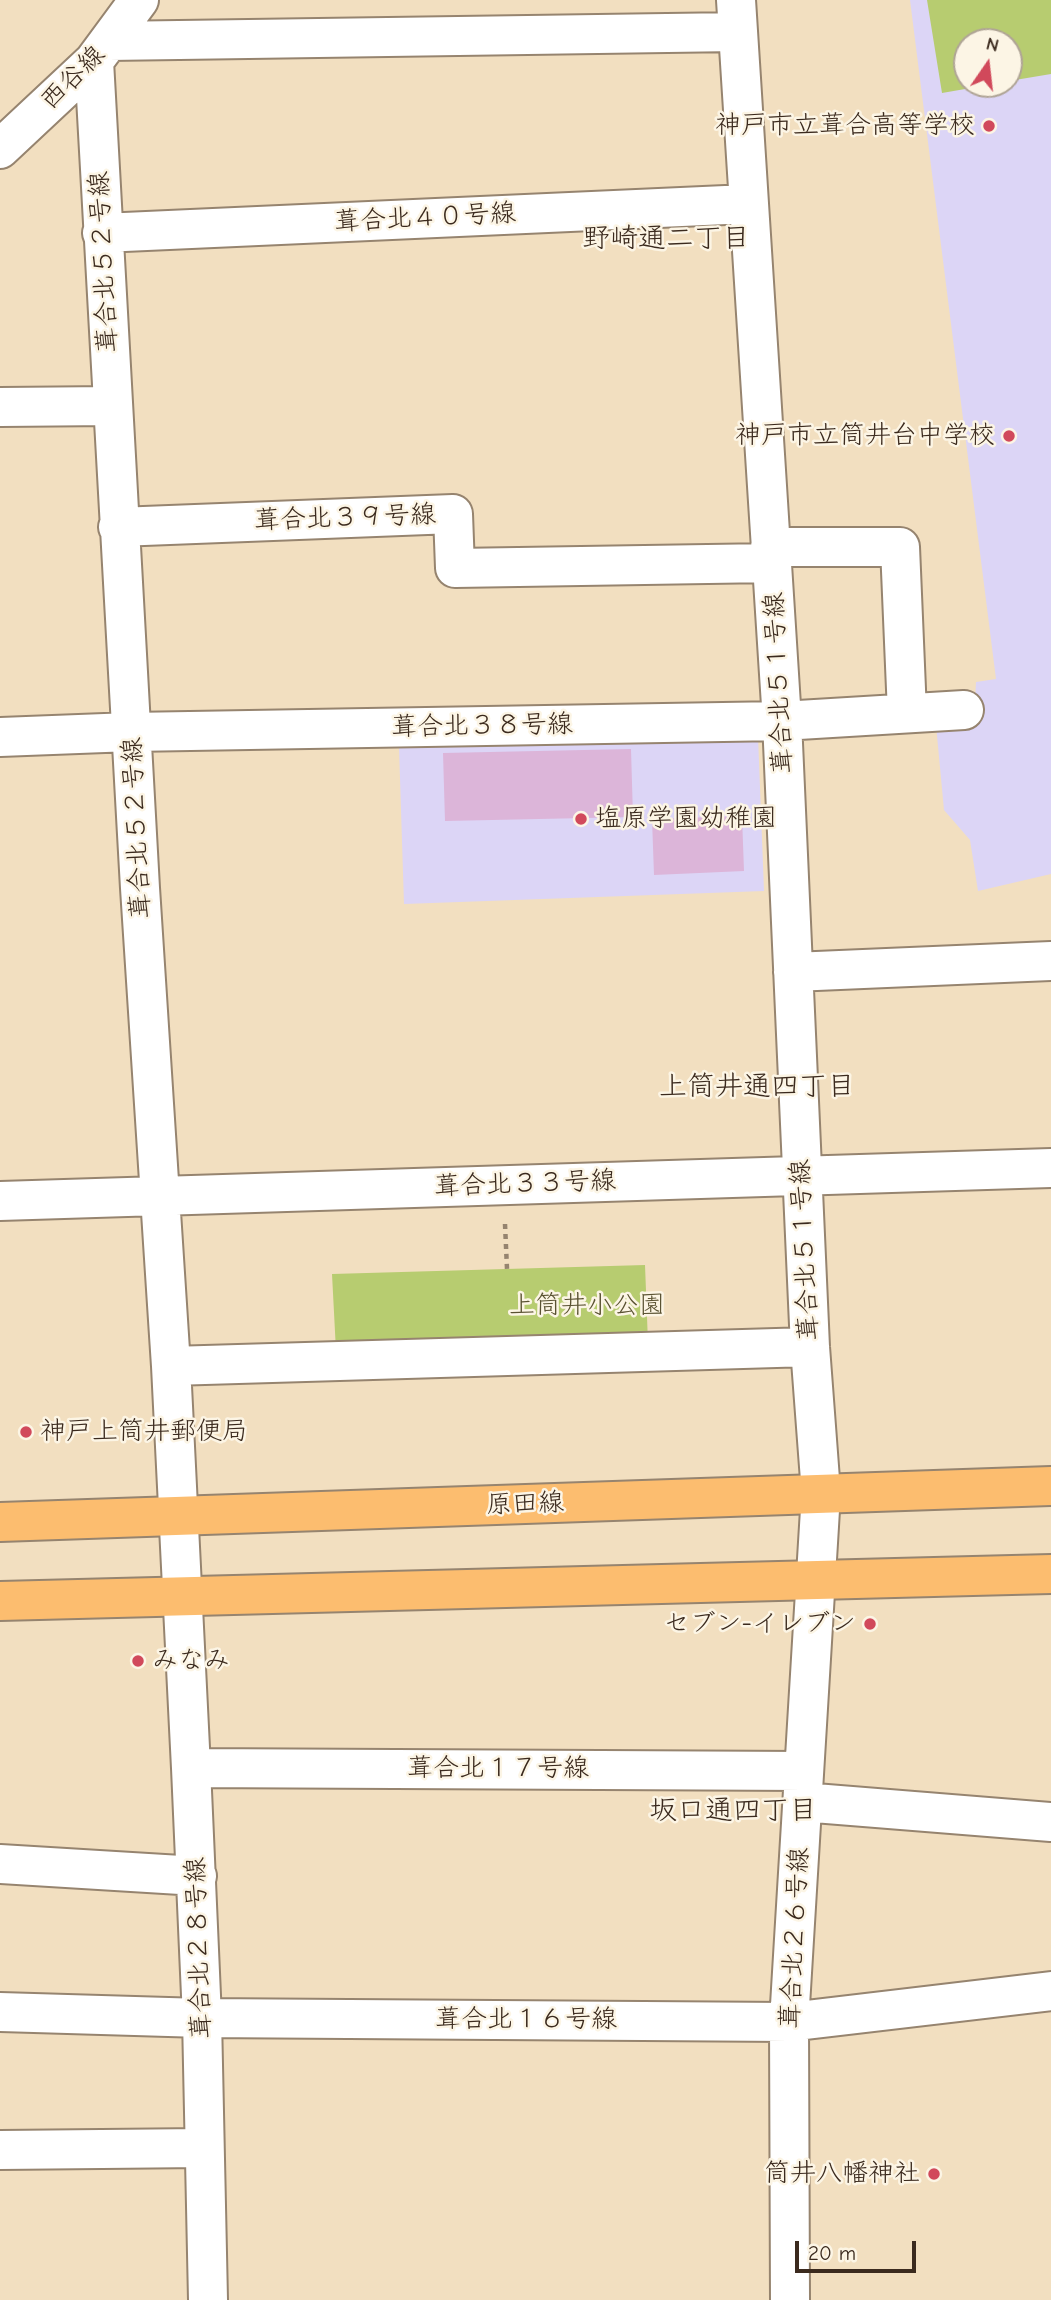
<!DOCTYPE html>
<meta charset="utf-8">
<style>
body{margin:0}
#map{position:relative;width:1051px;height:2300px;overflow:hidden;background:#f2dfc0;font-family:"Comic Neue",sans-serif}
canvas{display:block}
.north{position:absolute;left:953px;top:28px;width:70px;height:70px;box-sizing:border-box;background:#fcf5e5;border:2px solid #afa495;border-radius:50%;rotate:14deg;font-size:19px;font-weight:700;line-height:28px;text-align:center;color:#3b2a1e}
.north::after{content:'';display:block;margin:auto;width:24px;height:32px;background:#d1495b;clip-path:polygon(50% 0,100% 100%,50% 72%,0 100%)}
.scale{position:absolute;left:795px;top:2241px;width:121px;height:32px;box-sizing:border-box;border:4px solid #3b2a1e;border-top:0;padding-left:9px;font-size:21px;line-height:24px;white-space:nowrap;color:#3b2a1e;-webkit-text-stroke:5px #fcf5e5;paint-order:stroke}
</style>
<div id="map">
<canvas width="1051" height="2300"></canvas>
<div class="north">N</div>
<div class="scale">20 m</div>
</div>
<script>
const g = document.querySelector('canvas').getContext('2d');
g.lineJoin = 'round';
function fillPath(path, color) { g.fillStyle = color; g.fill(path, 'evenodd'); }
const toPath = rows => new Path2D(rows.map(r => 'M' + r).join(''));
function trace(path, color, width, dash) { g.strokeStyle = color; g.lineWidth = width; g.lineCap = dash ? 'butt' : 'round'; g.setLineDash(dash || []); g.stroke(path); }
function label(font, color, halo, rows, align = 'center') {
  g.font = font + ' "Comic Neue","Klee One",sans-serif'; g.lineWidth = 5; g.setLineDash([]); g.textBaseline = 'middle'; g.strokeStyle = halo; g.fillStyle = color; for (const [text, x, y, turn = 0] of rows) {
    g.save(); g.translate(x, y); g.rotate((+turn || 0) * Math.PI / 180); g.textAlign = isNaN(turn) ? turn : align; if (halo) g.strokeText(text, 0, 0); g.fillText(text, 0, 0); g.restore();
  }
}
const built = toPath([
 [910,0,1051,0,1051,874,978,891,970,840,944,810,936,725,974,721,976,682,996,679],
 [967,42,1009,42,1009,84,967,84],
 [758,736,764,891,404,904,399,747]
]);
const green = toPath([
 [927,0,1051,0,1051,74,1009,81,1009,42,967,42,967,84,994,84,942,93],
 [645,1265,648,1343,336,1351,332,1274]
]);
const building = toPath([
 [631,749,633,817,445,821,443,753],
 [742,816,744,871,654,875,652,819]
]);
const path = toPath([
 [505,1224,507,1269]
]);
const minor = toPath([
 [736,0,782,721,810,1347,821,1493,789,2022,790,2300],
 [109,41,737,32],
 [94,61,140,888,171,1366,191,1768,202,2018,208,2300],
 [0,149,94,61,139,0],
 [102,233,748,204],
 [0,407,111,406],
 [118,527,453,514,455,568,771,563],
 [770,547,900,547,907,713],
 [0,737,131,732,782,721,964,710],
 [793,972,1051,961],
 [0,1201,1051,1168],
 [171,1366,810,1347],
 [191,1768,804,1771],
 [802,1802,1051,1822],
 [0,1864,197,1876],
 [0,2012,202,2018,789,2022,1051,1991],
 [0,2150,203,2148]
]);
const major = toPath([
 [0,1522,1051,1486],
 [0,1601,1051,1574]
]);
const markers = [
 [989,126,7,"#d1495b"],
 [1009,436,7,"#d1495b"],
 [581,819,7,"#d1495b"],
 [26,1432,7,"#d1495b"],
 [870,1624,7,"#d1495b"],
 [138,1661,7,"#d1495b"],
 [934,2174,7,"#d1495b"]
];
const streetNames = [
 ["西谷線",73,78,-45],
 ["葺合北４０号線",425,218,-3],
 ["葺合北５２号線",104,262,-93],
 ["葺合北３９号線",345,518,-2],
 ["葺合北５１号線",779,683,-93],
 ["葺合北３８号線",482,726,-1],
 ["葺合北５２号線",137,828,-93],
 ["葺合北３３号線",525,1184,-2],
 ["葺合北５１号線",805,1250,-93],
 ["原田線",525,1504,-2],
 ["葺合北１７号線",498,1769],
 ["葺合北２６号線",795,1938,-87],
 ["葺合北２８号線",199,1948,-92],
 ["葺合北１６号線",526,2020]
];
const poiNames = [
 ["神戸市立葺合高等学校",975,126],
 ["神戸市立筒井台中学校",995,436],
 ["塩原学園幼稚園",595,819,"left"],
 ["神戸上筒井郵便局",40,1432,"left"],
 ["セブン-イレブン",856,1624],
 ["みなみ",152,1661,"left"],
 ["筒井八幡神社",920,2174]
];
const parkNames = [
 ["上筒井小公園",587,1306]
];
const neighbourhoodNames = [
 ["野崎通二丁目",666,239],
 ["上筒井通四丁目",757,1087],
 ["坂口通四丁目",733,1811]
];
fillPath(built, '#dcd5f6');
fillPath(green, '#b7cc70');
fillPath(building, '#dcb5d9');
trace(minor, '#96846f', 42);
trace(major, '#96846f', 42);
trace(path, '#96846f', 4.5, [5, 5]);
trace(minor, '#fff', 38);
trace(major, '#fcbd6f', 38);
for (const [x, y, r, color] of markers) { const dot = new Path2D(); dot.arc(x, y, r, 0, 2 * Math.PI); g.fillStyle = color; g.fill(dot); trace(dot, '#fcf5e5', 2.5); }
label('26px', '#3b2a1e', '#fcf5e5', streetNames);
label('26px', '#3b2a1e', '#fcf5e5', poiNames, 'right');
label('26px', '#5a5232', '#fcf5e5', parkNames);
label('28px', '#3b2a1e', '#fcf5e5', neighbourhoodNames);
</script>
